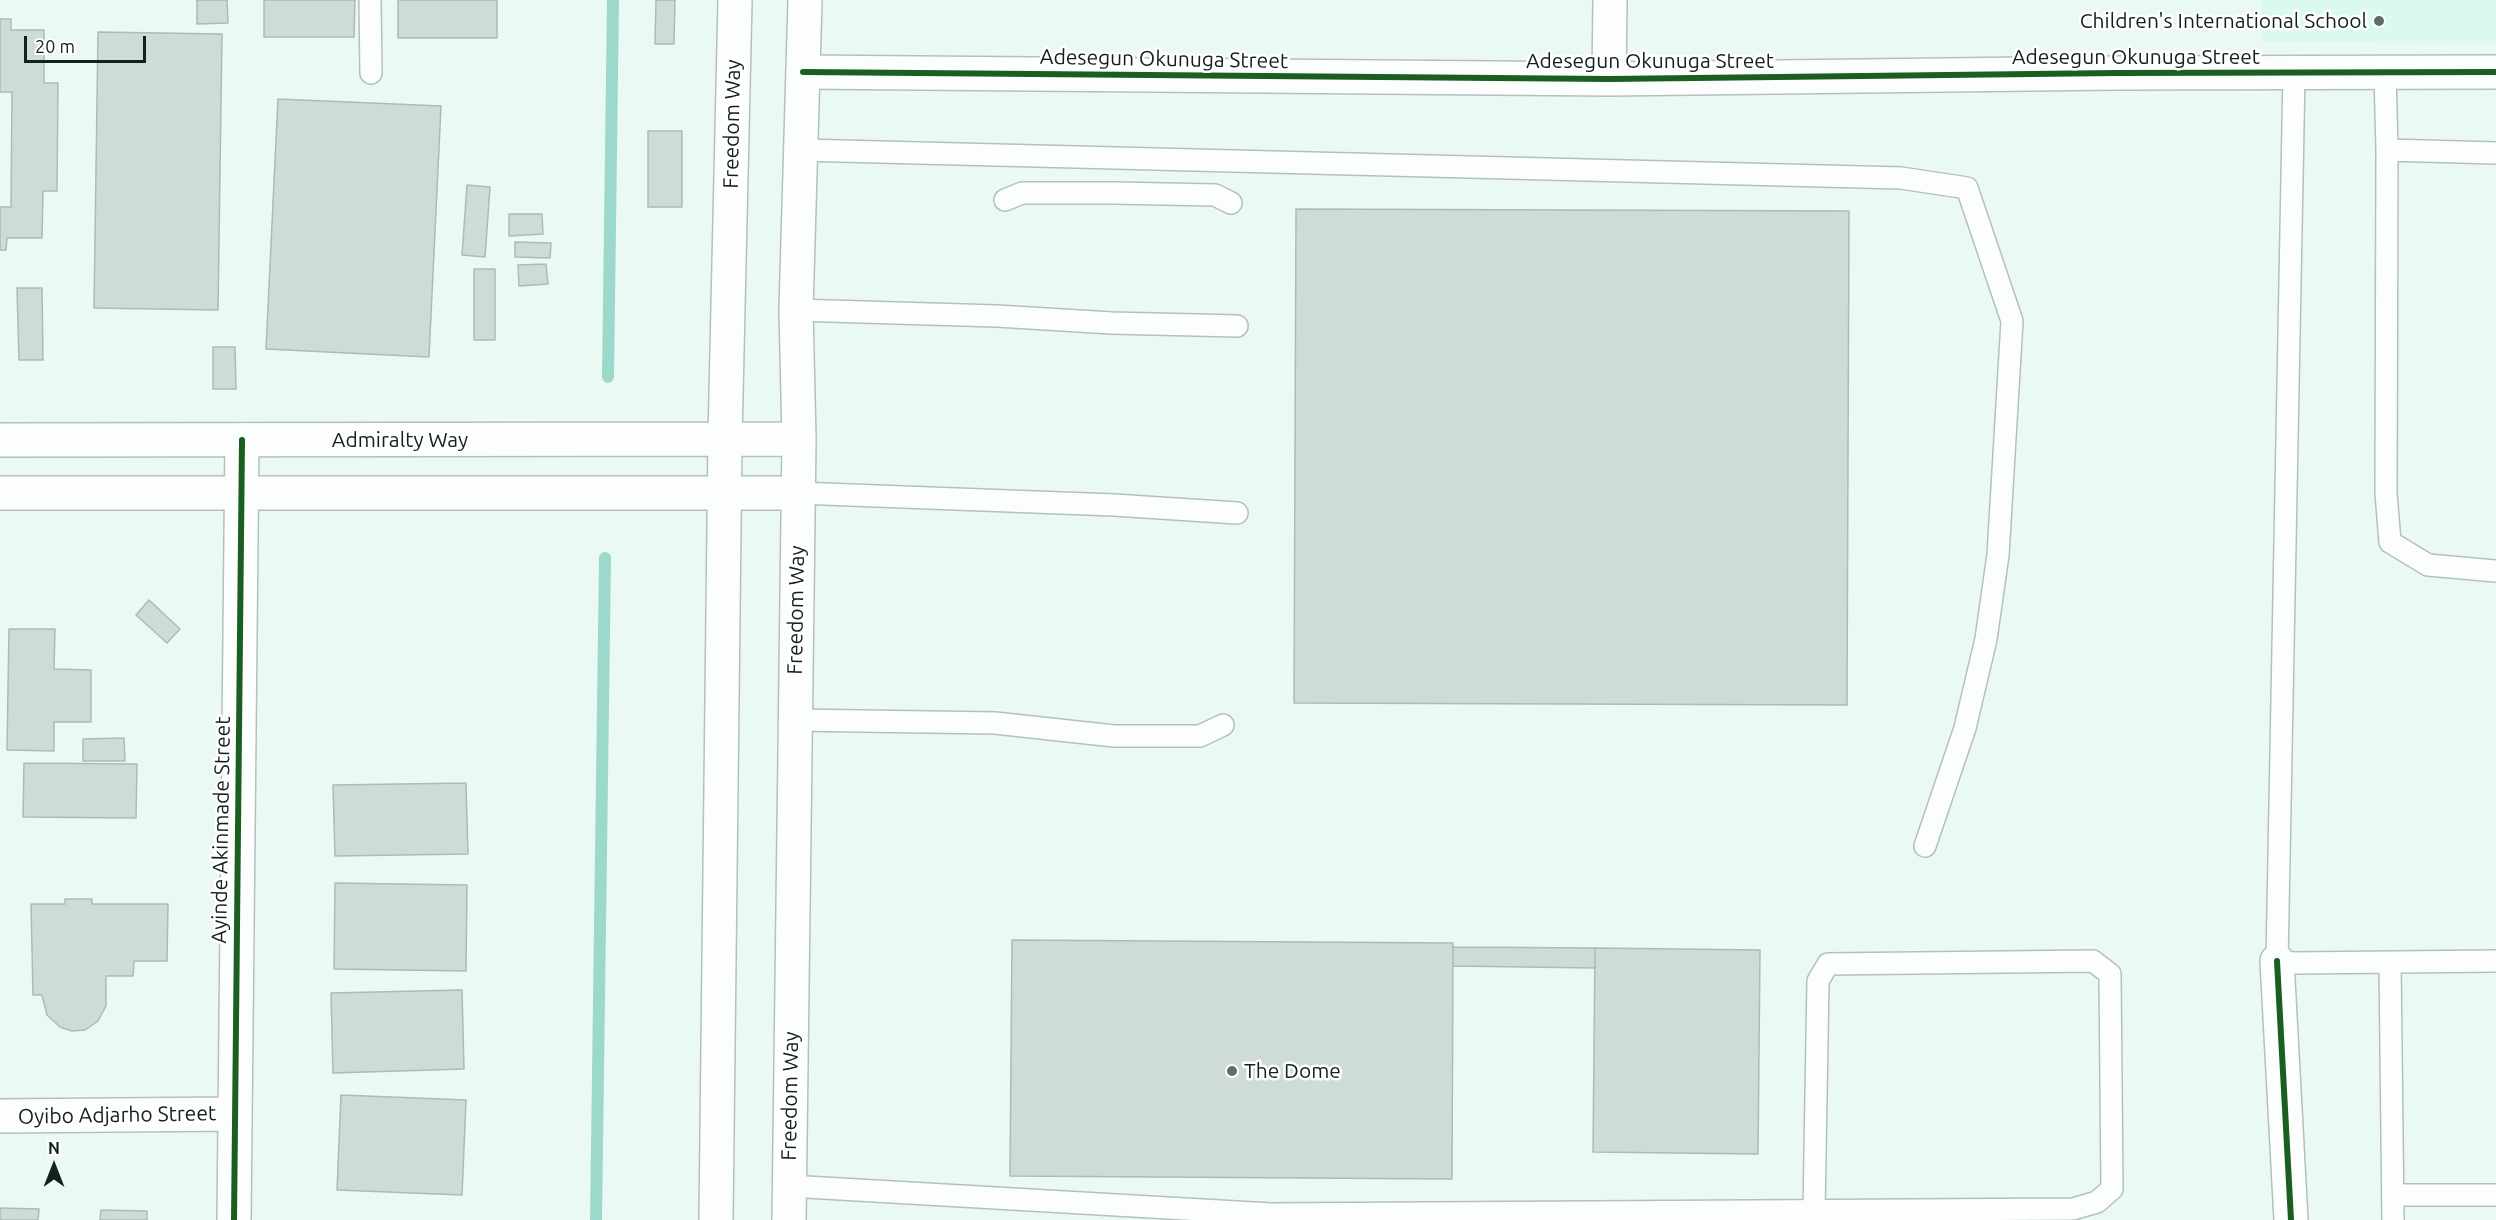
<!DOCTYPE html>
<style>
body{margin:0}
#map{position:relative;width:2496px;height:1220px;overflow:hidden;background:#eaf9f4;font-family:Ubuntu,sans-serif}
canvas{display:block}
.north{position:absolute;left:24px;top:1136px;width:60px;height:60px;-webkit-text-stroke:4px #fff;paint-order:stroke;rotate:0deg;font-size:16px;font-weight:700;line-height:24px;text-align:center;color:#14201d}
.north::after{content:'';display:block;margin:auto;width:21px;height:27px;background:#14201d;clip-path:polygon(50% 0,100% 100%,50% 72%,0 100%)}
.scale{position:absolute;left:24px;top:36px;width:122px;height:27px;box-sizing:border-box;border:3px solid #14201d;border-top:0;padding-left:8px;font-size:18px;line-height:21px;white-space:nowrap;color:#14201d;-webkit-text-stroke:4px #fff;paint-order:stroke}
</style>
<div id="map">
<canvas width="2496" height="1220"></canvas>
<div class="north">N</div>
<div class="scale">20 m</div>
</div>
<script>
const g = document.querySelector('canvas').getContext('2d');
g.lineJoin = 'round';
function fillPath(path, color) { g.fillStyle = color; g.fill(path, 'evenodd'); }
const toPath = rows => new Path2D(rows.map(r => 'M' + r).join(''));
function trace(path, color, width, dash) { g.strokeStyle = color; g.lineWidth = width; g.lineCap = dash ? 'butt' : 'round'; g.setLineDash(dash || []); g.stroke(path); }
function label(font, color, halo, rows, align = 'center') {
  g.font = font + ' Ubuntu,sans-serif'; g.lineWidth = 5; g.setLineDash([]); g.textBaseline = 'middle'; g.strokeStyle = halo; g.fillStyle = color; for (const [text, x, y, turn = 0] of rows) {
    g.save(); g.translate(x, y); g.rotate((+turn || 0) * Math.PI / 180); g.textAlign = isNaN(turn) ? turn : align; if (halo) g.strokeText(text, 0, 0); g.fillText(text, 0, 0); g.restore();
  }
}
const built = toPath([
 [2261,0,2496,0,2496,43,2261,42]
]);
const stream = toPath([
 [608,377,613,0],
 [596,1220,605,558]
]);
const building = toPath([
 [197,0,227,0,228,23,197,24,197,0],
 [264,0,355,0,354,37,264,37,264,0],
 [398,0,497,0,497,38,398,38,398,0],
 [656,0,675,0,674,44,655,44,656,0],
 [0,19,11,19,11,30,44,30,44,83,58,83,57,191,43,191,42,238,7,238,6,250,0,250,0,207,11,207,12,92,0,92,0,19],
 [98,32,222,34,218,310,94,308,98,32],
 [278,99,441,106,429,357,266,349,278,99],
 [648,131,682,131,682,207,648,207,648,131],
 [467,185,490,187,485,257,462,255,467,185],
 [1296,209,1849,211,1847,705,1294,703,1296,209],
 [509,214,542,214,543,234,509,236,509,214],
 [515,242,551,243,550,258,515,257,515,242],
 [546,264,548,284,519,286,518,265,546,264],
 [474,269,495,269,495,340,474,340,474,269],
 [17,288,42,288,43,360,19,360,17,288],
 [213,347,235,347,236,389,213,389,213,347],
 [149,600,180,629,167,643,136,615,149,600],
 [9,629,55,629,54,669,91,670,91,722,54,722,54,751,7,750,9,629],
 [124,738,125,761,83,761,83,739,124,738],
 [24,763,137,764,136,818,23,817,24,763],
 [466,783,468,854,335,856,333,785,466,783],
 [335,883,467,885,466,971,334,969,335,883],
 [65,899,92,899,92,904,168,904,167,961,134,961,133,976,106,976,106,1006,98,1021,85,1030,72,1031,60,1027,47,1015,42,995,33,995,31,904,65,904,65,899],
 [1012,940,1453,943,1452,1179,1010,1176,1012,940],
 [1453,947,1595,948,1595,968,1453,966,1453,947],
 [1595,948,1760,950,1758,1154,1593,1152,1595,948],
 [462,990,464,1069,333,1073,331,993,462,990],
 [341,1095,466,1100,462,1195,337,1190,341,1095],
 [0,1208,39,1209,38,1220,0,1220,0,1208],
 [101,1210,147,1211,147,1220,100,1220,101,1210]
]);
const service = toPath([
 [370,0,371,73],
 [2294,73,2277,961,2294,963,2496,961],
 [2385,73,2387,150,2386,493,2390,542,2428,565,2496,571],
 [801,150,1901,178,1967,188,2012,321,1998,555,1986,639,1965,728,1925,846],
 [2387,150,2496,153],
 [1005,200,1022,193,1114,193,1215,195,1231,203],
 [796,310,997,316,1112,323,1237,326],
 [798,493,1114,505,1237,513],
 [795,720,995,723,1114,736,1200,736,1223,725],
 [2390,963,2393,1220],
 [789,1186,1271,1214,2073,1209,2097,1202,2112,1189,2110,974,2093,961,1828,964,1818,981,1814,1211],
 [2393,1195,2496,1195]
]);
const minor = toPath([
 [803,72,1609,79,2116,73,2496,72],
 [1609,79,1610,0],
 [2277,961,2291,1220],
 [0,1116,234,1114],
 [234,1220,242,440]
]);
const primary = toPath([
 [0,440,799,439],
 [0,493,798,493],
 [716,1220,725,439,735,0],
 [789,1220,799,439,796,310,805,0]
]);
const cycleway = toPath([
 [803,72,1609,79,2116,73,2496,72],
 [2277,961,2291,1220],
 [234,1220,242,440]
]);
const markers = [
 [2379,21,6,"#5f6c68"],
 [1232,1071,6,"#5f6c68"]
];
const poiNames = [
 ["Children's International School",2367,21],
 ["The Dome",1244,1071,"left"]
];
const streetNames = [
 ["Adesegun Okunuga Street",2136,57],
 ["Adesegun Okunuga Street",1164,59,1],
 ["Adesegun Okunuga Street",1650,61],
 ["Freedom Way",732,124,-89],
 ["Admiralty Way",400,440],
 ["Freedom Way",796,610,-89],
 ["Ayinde Akinmade Street",221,830,-89],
 ["Freedom Way",790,1096,-89],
 ["Oyibo Adjarho Street",117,1115,-1]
];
fillPath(built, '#dbf9f1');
trace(stream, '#9dd9ca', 12);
fillPath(building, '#cedbd7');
trace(building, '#aebab6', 1.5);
trace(service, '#b4c0bc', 24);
trace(minor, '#b4c0bc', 36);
trace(primary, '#b4c0bc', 36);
trace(service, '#fcfefd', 21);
trace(minor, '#fcfefd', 33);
trace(primary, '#fcfefd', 33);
trace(cycleway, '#1b5e20', 6);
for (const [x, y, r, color] of markers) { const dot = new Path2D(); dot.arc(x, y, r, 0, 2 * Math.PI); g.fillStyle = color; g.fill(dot); trace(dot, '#fff', 2); }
label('21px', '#14201d', '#fff', poiNames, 'right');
label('21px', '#14201d', '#fff', streetNames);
</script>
